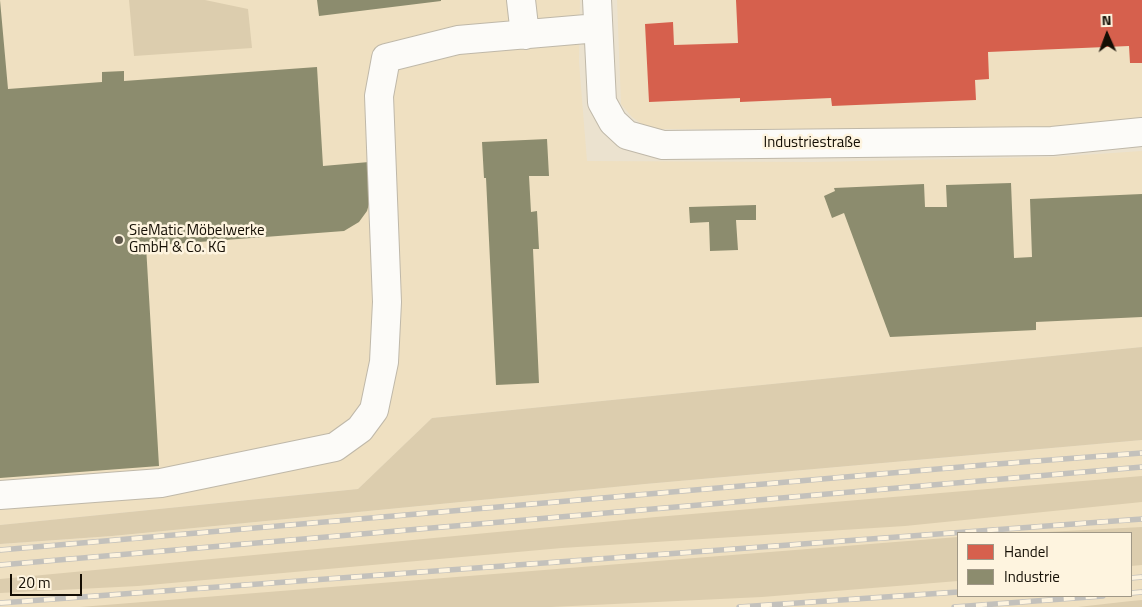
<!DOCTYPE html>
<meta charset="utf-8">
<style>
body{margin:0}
#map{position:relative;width:1142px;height:607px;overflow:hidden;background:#ebe2cf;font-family:"Titillium Web",sans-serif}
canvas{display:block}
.legend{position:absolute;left:957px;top:532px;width:175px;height:65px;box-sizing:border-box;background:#fef4df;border:1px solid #a09887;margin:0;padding:6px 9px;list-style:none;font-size:15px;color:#140e04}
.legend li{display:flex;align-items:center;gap:10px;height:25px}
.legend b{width:25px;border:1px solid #a09887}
.north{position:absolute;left:1082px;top:10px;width:50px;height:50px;-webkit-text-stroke:4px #fef4df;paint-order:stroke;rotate:358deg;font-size:14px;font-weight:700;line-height:20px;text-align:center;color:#140e04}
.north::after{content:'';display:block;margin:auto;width:18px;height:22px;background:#140e04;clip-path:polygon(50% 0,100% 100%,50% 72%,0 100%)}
.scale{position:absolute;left:10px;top:574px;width:72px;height:22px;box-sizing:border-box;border:2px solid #140e04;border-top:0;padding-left:6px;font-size:15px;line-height:18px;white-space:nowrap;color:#140e04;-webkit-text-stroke:4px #fef4df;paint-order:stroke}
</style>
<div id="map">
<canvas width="1142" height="607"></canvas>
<ul class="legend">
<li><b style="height:14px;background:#d6604d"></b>Handel</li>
<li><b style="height:14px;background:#8c8c6e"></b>Industrie</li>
</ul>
<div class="north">N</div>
<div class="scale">20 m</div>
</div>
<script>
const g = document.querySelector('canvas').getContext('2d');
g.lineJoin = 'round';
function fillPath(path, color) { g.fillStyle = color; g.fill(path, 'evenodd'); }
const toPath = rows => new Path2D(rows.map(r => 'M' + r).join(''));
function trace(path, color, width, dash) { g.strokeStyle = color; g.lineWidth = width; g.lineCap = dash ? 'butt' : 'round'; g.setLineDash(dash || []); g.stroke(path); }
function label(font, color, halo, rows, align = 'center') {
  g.font = font + ' "Titillium Web",sans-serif'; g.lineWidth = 5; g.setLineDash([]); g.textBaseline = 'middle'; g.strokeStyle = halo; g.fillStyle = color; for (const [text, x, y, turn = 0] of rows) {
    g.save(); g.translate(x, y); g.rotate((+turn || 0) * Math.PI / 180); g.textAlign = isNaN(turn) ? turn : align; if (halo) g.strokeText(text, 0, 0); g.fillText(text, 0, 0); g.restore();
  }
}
const built = toPath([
 [0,0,580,0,579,62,587,161,815,162,1053,157,1142,151,1142,347,432,418,358,489,0,525],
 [617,0,1142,0,1142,121,1053,130,649,129,632,117,621,104],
 [1142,440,1142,607,0,607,0,544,112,536,645,484],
 [958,533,1131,533,1131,596,958,596]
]);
const green = toPath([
 [129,0,205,0,248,9,252,48,134,56],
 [1142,347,1142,440,645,484,112,536,0,544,0,525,358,489,432,418],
 [1142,476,1142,502,905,526,562,548,138,586,0,593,0,579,656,517],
 [1142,527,1142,565,1131,566,1131,533,1028,533],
 [958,537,958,581,762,597,551,607,80,607],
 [1142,600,1142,607,1078,607,1131,601]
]);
const shops = toPath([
 [736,0,1142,0,1142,63,1130,63,1129,46,988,52,989,79,975,80,976,100,832,106,831,98,740,102,740,98,649,102,645,24,673,22,674,45,738,43]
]);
const industry = toPath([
 [0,0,8,89,102,82,102,72,124,71,124,81,317,67,323,166,369,162,371,197,367,211,359,222,344,231,146,246,159,466,0,478],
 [317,0,441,0,441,1,319,16],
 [547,139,549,176,529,176,531,212,537,211,539,249,533,249,539,383,496,385,486,178,484,178,482,142],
 [1011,183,1014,258,1032,257,1030,199,1142,194,1142,317,1036,322,1036,330,890,337,844,213,832,218,824,196,835,191,834,188,924,184,925,207,947,207,946,185],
 [756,205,756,220,736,220,738,250,710,251,709,222,690,223,689,207]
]);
const minor = toPath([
 [521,0,525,35],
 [597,0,602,102,613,122,627,135,663,145,1052,141,1142,132],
 [0,495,161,483,335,447,360,429,374,410,384,362,387,302,379,96,386,58,458,40,598,28]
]);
const rail = toPath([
 [0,550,984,465,1142,453],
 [0,565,1142,467],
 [1131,578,1142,577],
 [1131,593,1142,592],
 [0,603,1142,519],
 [739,607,958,592],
 [954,607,1103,596]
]);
const markers = [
 [119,240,5,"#5f584b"]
];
const streetNames = [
 ["Industriestraße",812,143]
];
const poiNames = [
 ["SieMatic Möbelwerke",129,231],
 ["GmbH & Co. KG",129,248]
];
fillPath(built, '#efe0c1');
fillPath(green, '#dccdae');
fillPath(shops, '#d6604d');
fillPath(industry, '#8c8c6e');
trace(minor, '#bfb8a9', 30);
trace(minor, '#fcfbf8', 28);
trace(rail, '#c3c1bc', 5.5);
trace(rail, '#fef4df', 4, [11]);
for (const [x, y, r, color] of markers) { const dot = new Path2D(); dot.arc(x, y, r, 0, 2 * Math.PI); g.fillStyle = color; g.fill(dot); trace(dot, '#fef4df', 2); }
label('15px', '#140e04', '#fef4df', streetNames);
label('15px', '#140e04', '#fef4df', poiNames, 'left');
</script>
